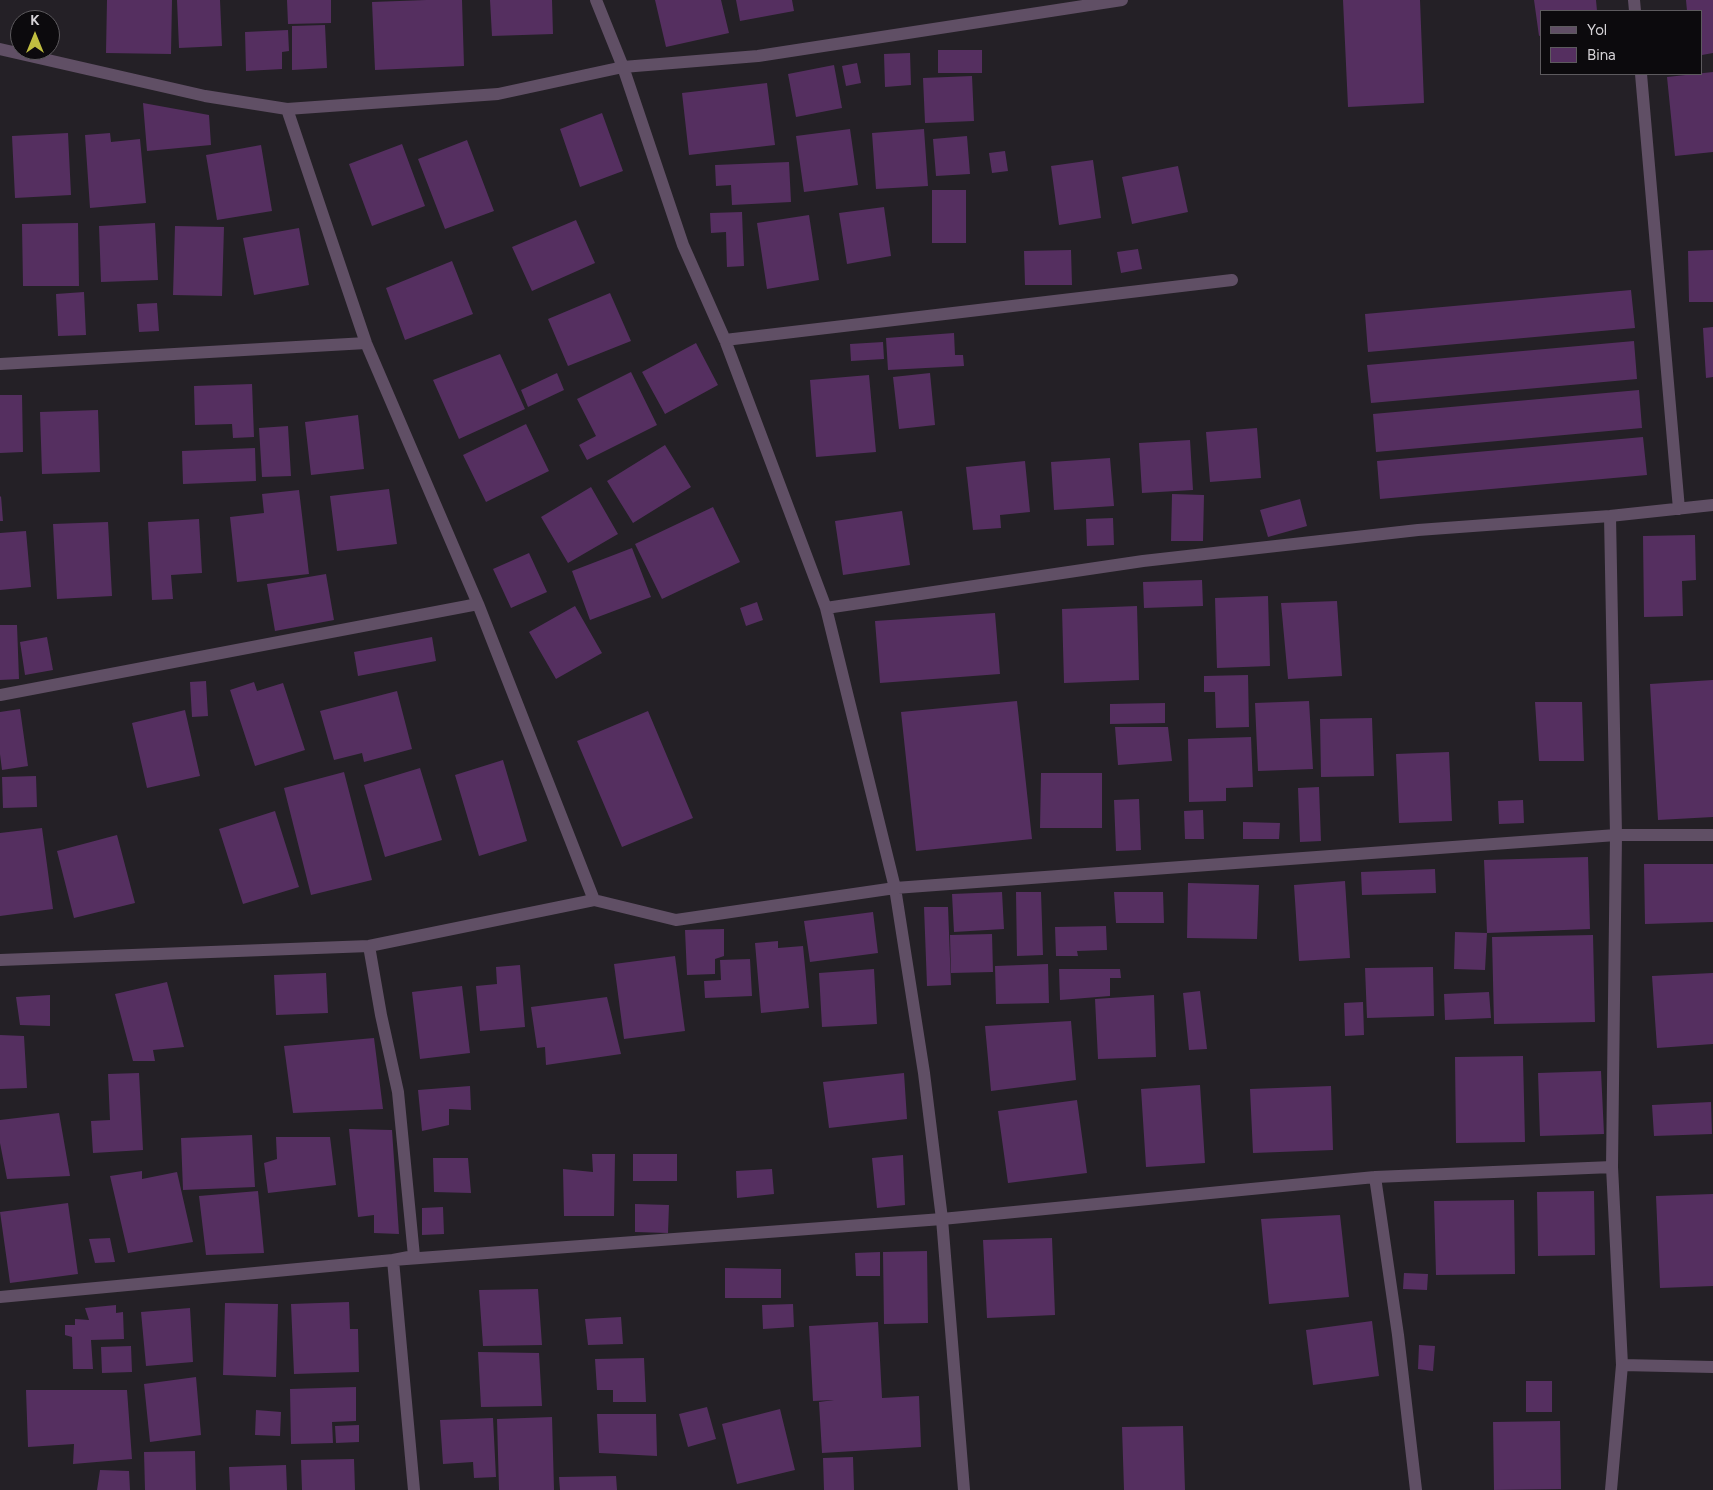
<!DOCTYPE html>
<style>
body{margin:0}
#map{position:relative;width:1713px;height:1490px;overflow:hidden;background:#242026;font-family:Figtree,sans-serif}
canvas{display:block}
.legend{position:absolute;left:1540px;top:10px;width:162px;height:65px;box-sizing:border-box;background:#0c0a0d;border:1px solid #5d5a5e;margin:0;padding:6px 9px;list-style:none;font-size:15px;color:#d6d3d7}
.legend li{display:flex;align-items:center;gap:10px;height:25px}
.legend b{width:25px;border:1px solid #5d5a5e}
.north{position:absolute;left:10px;top:10px;width:50px;height:50px;box-sizing:border-box;background:#0c0a0d;border:1px solid #5d5a5e;border-radius:50%;rotate:0deg;font-size:14px;font-weight:700;line-height:20px;text-align:center;color:#d6d3d7}
.north::after{content:'';display:block;margin:auto;width:18px;height:22px;background:#c1be40;clip-path:polygon(50% 0,100% 100%,50% 72%,0 100%)}
</style>
<div id="map">
<canvas width="1713" height="1490"></canvas>
<ul class="legend">
<li><b style="height:6px;background:#604f65"></b>Yol</li>
<li><b style="height:14px;background:#552f60"></b>Bina</li>
</ul>
<div class="north">K</div>
</div>
<script>
const g = document.querySelector('canvas').getContext('2d');
g.lineJoin = 'round';
function fillPath(path, color) { g.fillStyle = color; g.fill(path, 'evenodd'); }
const toPath = rows => new Path2D(rows.map(r => 'M' + r).join(''));
function trace(path, color, width, dash) { g.strokeStyle = color; g.lineWidth = width; g.lineCap = dash ? 'butt' : 'round'; g.setLineDash(dash || []); g.stroke(path); }
const building = toPath([
 [107,0,172,0,171,54,106,53],
 [177,0,220,0,222,46,179,48],
 [287,0,331,0,331,23,288,24],
 [426,0,462,0,464,66,375,70,372,2],
 [490,0,552,0,553,34,492,36],
 [655,0,721,0,729,33,666,47],
 [736,0,792,0,794,11,740,21],
 [1343,0,1420,0,1424,103,1348,107],
 [1534,0,1596,0,1597,11,1542,11,1542,35,1539,36],
 [1686,0,1713,0,1713,53,1702,55,1702,11,1687,11],
 [325,25,327,68,292,70,292,26],
 [288,30,289,51,282,52,282,69,246,71,245,32],
 [938,50,982,50,982,73,938,73],
 [910,53,911,85,885,87,884,54],
 [857,63,861,83,846,86,842,66],
 [834,65,842,108,796,117,788,74],
 [1713,72,1713,152,1675,156,1667,77],
 [972,76,974,121,925,123,923,78],
 [767,83,775,145,689,155,682,93],
 [143,103,209,115,211,145,147,151],
 [602,113,623,171,580,187,560,129],
 [850,129,858,185,804,192,796,136],
 [924,129,928,186,876,189,872,133],
 [68,133,71,195,15,198,12,136],
 [110,133,111,142,140,139,146,203,90,208,85,135],
 [967,136,970,174,936,176,933,139],
 [467,140,494,211,445,229,418,159],
 [402,144,425,206,372,226,349,164],
 [261,145,272,211,217,220,206,155],
 [1005,151,1008,171,992,173,989,153],
 [1093,160,1101,218,1059,225,1051,166],
 [789,162,791,202,732,205,731,185,716,186,715,165],
 [1178,166,1188,212,1132,224,1122,177],
 [932,190,966,190,966,243,932,243],
 [884,207,891,256,847,264,839,213],
 [742,212,744,266,727,267,726,232,711,233,710,213],
 [809,215,819,280,767,289,757,223],
 [576,220,595,263,532,291,512,247],
 [78,223,79,286,23,286,22,224],
 [155,223,158,280,101,282,99,226],
 [175,226,224,227,222,296,173,295],
 [299,228,309,285,254,295,243,238],
 [1138,249,1142,269,1121,273,1117,252],
 [1071,250,1072,285,1025,285,1024,251],
 [1713,250,1713,302,1689,302,1688,251],
 [452,261,473,314,405,340,386,288],
 [1631,290,1635,328,1368,352,1365,314],
 [84,292,86,335,58,336,56,294],
 [610,293,631,341,568,366,548,319],
 [157,303,159,331,139,332,137,304],
 [1713,327,1713,377,1706,378,1703,328],
 [954,333,955,355,963,355,964,366,888,370,886,338],
 [1634,341,1637,379,1371,403,1367,365],
 [883,342,884,359,851,361,850,344],
 [696,343,718,385,665,414,642,372],
 [500,354,525,409,459,439,433,380],
 [631,372,657,425,587,460,579,445,596,436,577,399],
 [557,373,564,390,528,407,521,390],
 [930,373,935,425,899,429,893,377],
 [869,375,876,452,816,457,810,380],
 [252,384,254,437,233,438,232,424,195,425,194,386],
 [1639,390,1642,428,1376,452,1373,414],
 [0,395,22,395,23,452,0,453],
 [98,410,100,472,42,474,40,412],
 [358,415,364,469,311,475,305,422],
 [526,424,549,471,486,502,463,455],
 [288,426,291,476,262,477,259,428],
 [1257,428,1261,478,1210,482,1206,432],
 [1643,437,1647,475,1380,499,1377,461],
 [1190,440,1193,490,1142,493,1139,443],
 [665,445,691,487,633,523,607,481],
 [255,448,256,481,183,484,182,451],
 [1110,458,1114,506,1054,510,1051,462],
 [1025,461,1030,512,1000,515,1001,528,973,530,966,467],
 [591,487,618,534,568,563,541,517],
 [389,489,397,544,337,551,330,496],
 [299,490,309,574,237,582,230,517,264,513,262,494],
 [1172,494,1204,495,1203,541,1171,541],
 [1,496,3,521,0,521,0,497],
 [1300,499,1307,526,1268,537,1260,510],
 [713,507,740,562,662,599,635,544],
 [902,511,910,565,843,575,835,521],
 [1113,518,1114,545,1087,546,1086,519],
 [199,519,202,573,171,575,173,599,152,600,148,522],
 [108,522,112,596,57,599,53,524],
 [26,531,31,587,0,590,0,533],
 [1695,535,1696,580,1682,581,1683,616,1644,617,1643,536],
 [632,548,651,597,590,620,572,571],
 [529,553,547,592,511,608,493,569],
 [326,574,334,620,275,631,267,584],
 [1202,580,1203,606,1144,608,1143,582],
 [1268,596,1270,666,1217,668,1215,598],
 [1337,601,1342,676,1288,679,1281,603],
 [757,602,763,620,746,626,740,608],
 [575,606,602,653,556,679,529,632],
 [1137,606,1139,680,1064,683,1062,609],
 [995,613,1000,674,880,683,875,621],
 [0,625,17,625,19,679,0,680],
 [47,637,53,670,25,675,20,642],
 [432,637,436,661,358,676,354,652],
 [1248,675,1249,727,1216,728,1215,692,1204,692,1204,676],
 [1713,680,1713,817,1658,820,1650,684],
 [206,681,208,716,192,717,190,682],
 [254,682,257,691,283,683,305,750,255,766,230,690],
 [397,691,412,749,364,762,362,753,334,760,320,711],
 [1017,701,1032,839,916,851,901,712],
 [1309,701,1313,769,1258,771,1255,703],
 [1535,702,1582,702,1584,761,1539,761],
 [1165,703,1165,723,1110,724,1110,704],
 [20,709,28,766,2,770,0,754,0,712],
 [185,710,200,776,147,788,132,723],
 [648,711,693,818,622,847,577,741],
 [1372,718,1374,776,1321,777,1320,719],
 [1115,727,1168,727,1172,761,1118,765],
 [1251,737,1253,787,1226,788,1226,801,1189,802,1188,739],
 [1449,752,1452,821,1399,823,1396,754],
 [503,760,527,841,479,856,455,775],
 [420,768,442,840,385,857,364,785],
 [344,772,372,880,311,895,284,788],
 [1041,773,1102,773,1102,828,1040,828],
 [36,776,37,807,3,808,2,777],
 [1319,787,1321,841,1300,842,1298,788],
 [1139,799,1141,850,1116,851,1114,800],
 [1523,800,1524,823,1499,824,1498,801],
 [1203,810,1204,839,1185,839,1184,811],
 [275,811,299,887,243,904,219,829],
 [1243,822,1280,823,1279,839,1243,839],
 [42,828,53,909,0,916,0,833],
 [117,835,135,903,74,918,57,851],
 [1588,857,1590,929,1487,933,1484,860],
 [1644,864,1713,864,1713,922,1645,924],
 [1435,869,1436,893,1362,895,1361,872],
 [1345,881,1350,958,1299,961,1294,885],
 [1188,883,1259,885,1257,939,1187,938],
 [1002,892,1004,929,954,932,952,894],
 [1016,892,1041,892,1043,955,1017,956],
 [1114,892,1163,892,1164,923,1116,923],
 [924,907,948,907,951,985,927,986],
 [873,912,878,953,810,962,804,921],
 [1106,926,1107,950,1077,951,1078,956,1056,956,1055,927],
 [724,929,724,956,715,959,715,974,687,975,685,930],
 [1455,932,1487,933,1485,970,1454,969],
 [992,934,993,972,951,973,950,935],
 [1593,935,1595,1022,1494,1024,1492,937],
 [778,941,778,948,803,946,809,1008,761,1013,755,943],
 [675,956,685,1031,624,1039,614,964],
 [750,959,752,996,705,998,704,981,721,980,720,960],
 [1048,964,1049,1003,996,1004,995,966],
 [520,965,525,1027,480,1031,476,986,497,984,496,967],
 [1433,967,1434,1016,1367,1018,1365,968],
 [874,969,877,1024,822,1027,819,973],
 [1059,969,1120,969,1121,978,1110,978,1110,996,1060,1000],
 [326,973,328,1013,276,1015,274,975],
 [1713,973,1713,1044,1657,1048,1652,976],
 [167,982,184,1047,153,1050,155,1061,133,1061,115,994],
 [462,986,470,1053,420,1059,412,992],
 [1200,991,1207,1049,1189,1050,1183,993],
 [1489,992,1491,1018,1445,1020,1444,994],
 [50,995,50,1026,20,1025,16,997],
 [1154,995,1156,1057,1098,1059,1095,999],
 [607,997,621,1054,546,1065,545,1047,537,1048,531,1007],
 [1363,1002,1364,1035,1345,1036,1344,1003],
 [1071,1021,1076,1080,991,1091,985,1026],
 [0,1035,24,1036,27,1088,0,1089],
 [374,1038,383,1109,293,1113,284,1046],
 [1523,1056,1525,1142,1456,1143,1455,1057],
 [1601,1071,1604,1134,1540,1136,1538,1073],
 [139,1073,143,1150,93,1153,91,1121,110,1120,108,1074],
 [904,1073,907,1119,829,1128,823,1082],
 [1200,1085,1205,1163,1146,1167,1141,1089],
 [470,1086,471,1110,449,1109,449,1125,422,1131,418,1090],
 [1331,1086,1333,1150,1253,1153,1250,1089],
 [1077,1100,1087,1173,1008,1183,998,1111],
 [1711,1102,1712,1134,1654,1136,1652,1105],
 [59,1113,70,1176,7,1179,0,1143,0,1120],
 [349,1129,392,1130,399,1234,374,1233,374,1215,358,1217],
 [252,1135,255,1187,183,1190,181,1138],
 [276,1137,330,1137,336,1185,268,1193,264,1163,277,1159],
 [592,1154,615,1154,614,1216,564,1216,563,1169,593,1172],
 [633,1154,677,1154,677,1181,633,1181],
 [903,1155,905,1205,877,1208,872,1158],
 [433,1158,468,1158,471,1193,434,1192],
 [772,1169,774,1194,737,1198,736,1171],
 [142,1171,142,1179,177,1172,193,1242,128,1253,110,1176],
 [258,1191,264,1253,206,1255,199,1196],
 [1594,1191,1595,1255,1538,1256,1537,1192],
 [1713,1194,1713,1286,1660,1288,1656,1196],
 [1514,1200,1515,1274,1436,1275,1434,1201],
 [68,1203,78,1274,10,1283,0,1212],
 [635,1204,669,1205,668,1233,635,1232],
 [443,1207,444,1234,422,1235,422,1208],
 [1340,1215,1349,1297,1269,1304,1261,1219],
 [110,1238,115,1262,95,1263,89,1239],
 [1052,1238,1055,1315,987,1318,983,1240],
 [927,1251,928,1323,884,1324,883,1252],
 [880,1252,880,1276,856,1276,855,1253],
 [725,1268,781,1269,781,1298,725,1298],
 [1404,1273,1428,1274,1427,1290,1403,1289],
 [538,1289,542,1345,483,1346,479,1290],
 [349,1302,350,1329,358,1329,359,1372,294,1374,291,1304],
 [225,1303,278,1304,276,1377,223,1375],
 [793,1304,794,1327,763,1329,762,1305],
 [116,1305,116,1313,123,1312,124,1339,91,1340,93,1369,73,1369,72,1337,65,1335,65,1325,75,1325,75,1319,89,1320,85,1308],
 [190,1308,193,1362,146,1366,141,1312],
 [621,1317,623,1344,588,1345,585,1319],
 [1372,1321,1379,1376,1313,1385,1306,1330],
 [878,1322,882,1398,919,1396,921,1447,822,1453,819,1402,834,1400,813,1401,809,1326],
 [1419,1345,1435,1346,1433,1371,1418,1369],
 [131,1346,132,1372,102,1373,101,1347],
 [478,1352,539,1353,542,1406,481,1407],
 [644,1358,646,1402,613,1402,613,1390,597,1390,595,1359],
 [196,1377,201,1435,150,1442,144,1384],
 [1526,1381,1552,1381,1552,1412,1526,1412],
 [356,1387,356,1421,332,1422,333,1443,291,1444,290,1389],
 [26,1390,127,1390,132,1459,73,1464,74,1444,28,1447],
 [707,1407,716,1439,688,1447,679,1414],
 [780,1409,795,1470,737,1484,722,1424],
 [256,1410,281,1412,280,1436,255,1435],
 [597,1414,656,1414,657,1456,599,1453],
 [552,1417,554,1490,499,1490,497,1419],
 [493,1418,496,1477,474,1478,473,1462,443,1464,440,1420],
 [1560,1421,1561,1489,1494,1490,1493,1422],
 [359,1425,359,1442,336,1443,335,1426],
 [1183,1426,1185,1490,1124,1490,1122,1427],
 [195,1451,196,1490,145,1490,144,1452],
 [853,1457,854,1490,824,1490,823,1458],
 [354,1459,355,1490,302,1490,301,1460],
 [286,1465,287,1490,230,1490,229,1467],
 [100,1470,129,1471,130,1490,97,1490],
 [616,1476,617,1490,560,1490,559,1477]
]);
const street = toPath([
 [596,0,623,67,683,245,725,340,826,608,895,888,924,1073,942,1219,964,1490],
 [1634,0,1635,11],
 [0,49,205,96,287,109,498,94,623,67,758,56,1122,0],
 [1641,74,1679,509],
 [287,109,366,343,478,604,594,900],
 [725,340,1232,280],
 [0,364,366,343],
 [1610,516,1616,835,1612,1167,1622,1365,1611,1490],
 [826,608,1143,561,1418,530,1610,516,1713,505],
 [0,695,478,604],
 [369,946,381,1015,398,1092,414,1256,393,1260,414,1490],
 [0,960,369,946,594,900,676,920,895,888,1616,835,1713,835],
 [1375,1177,1398,1335,1416,1490],
 [0,1297,393,1260,942,1219,1375,1177,1612,1167],
 [1622,1365,1713,1367]
]);
fillPath(building, '#552f60');
trace(street, '#604f65', 12);
</script>
